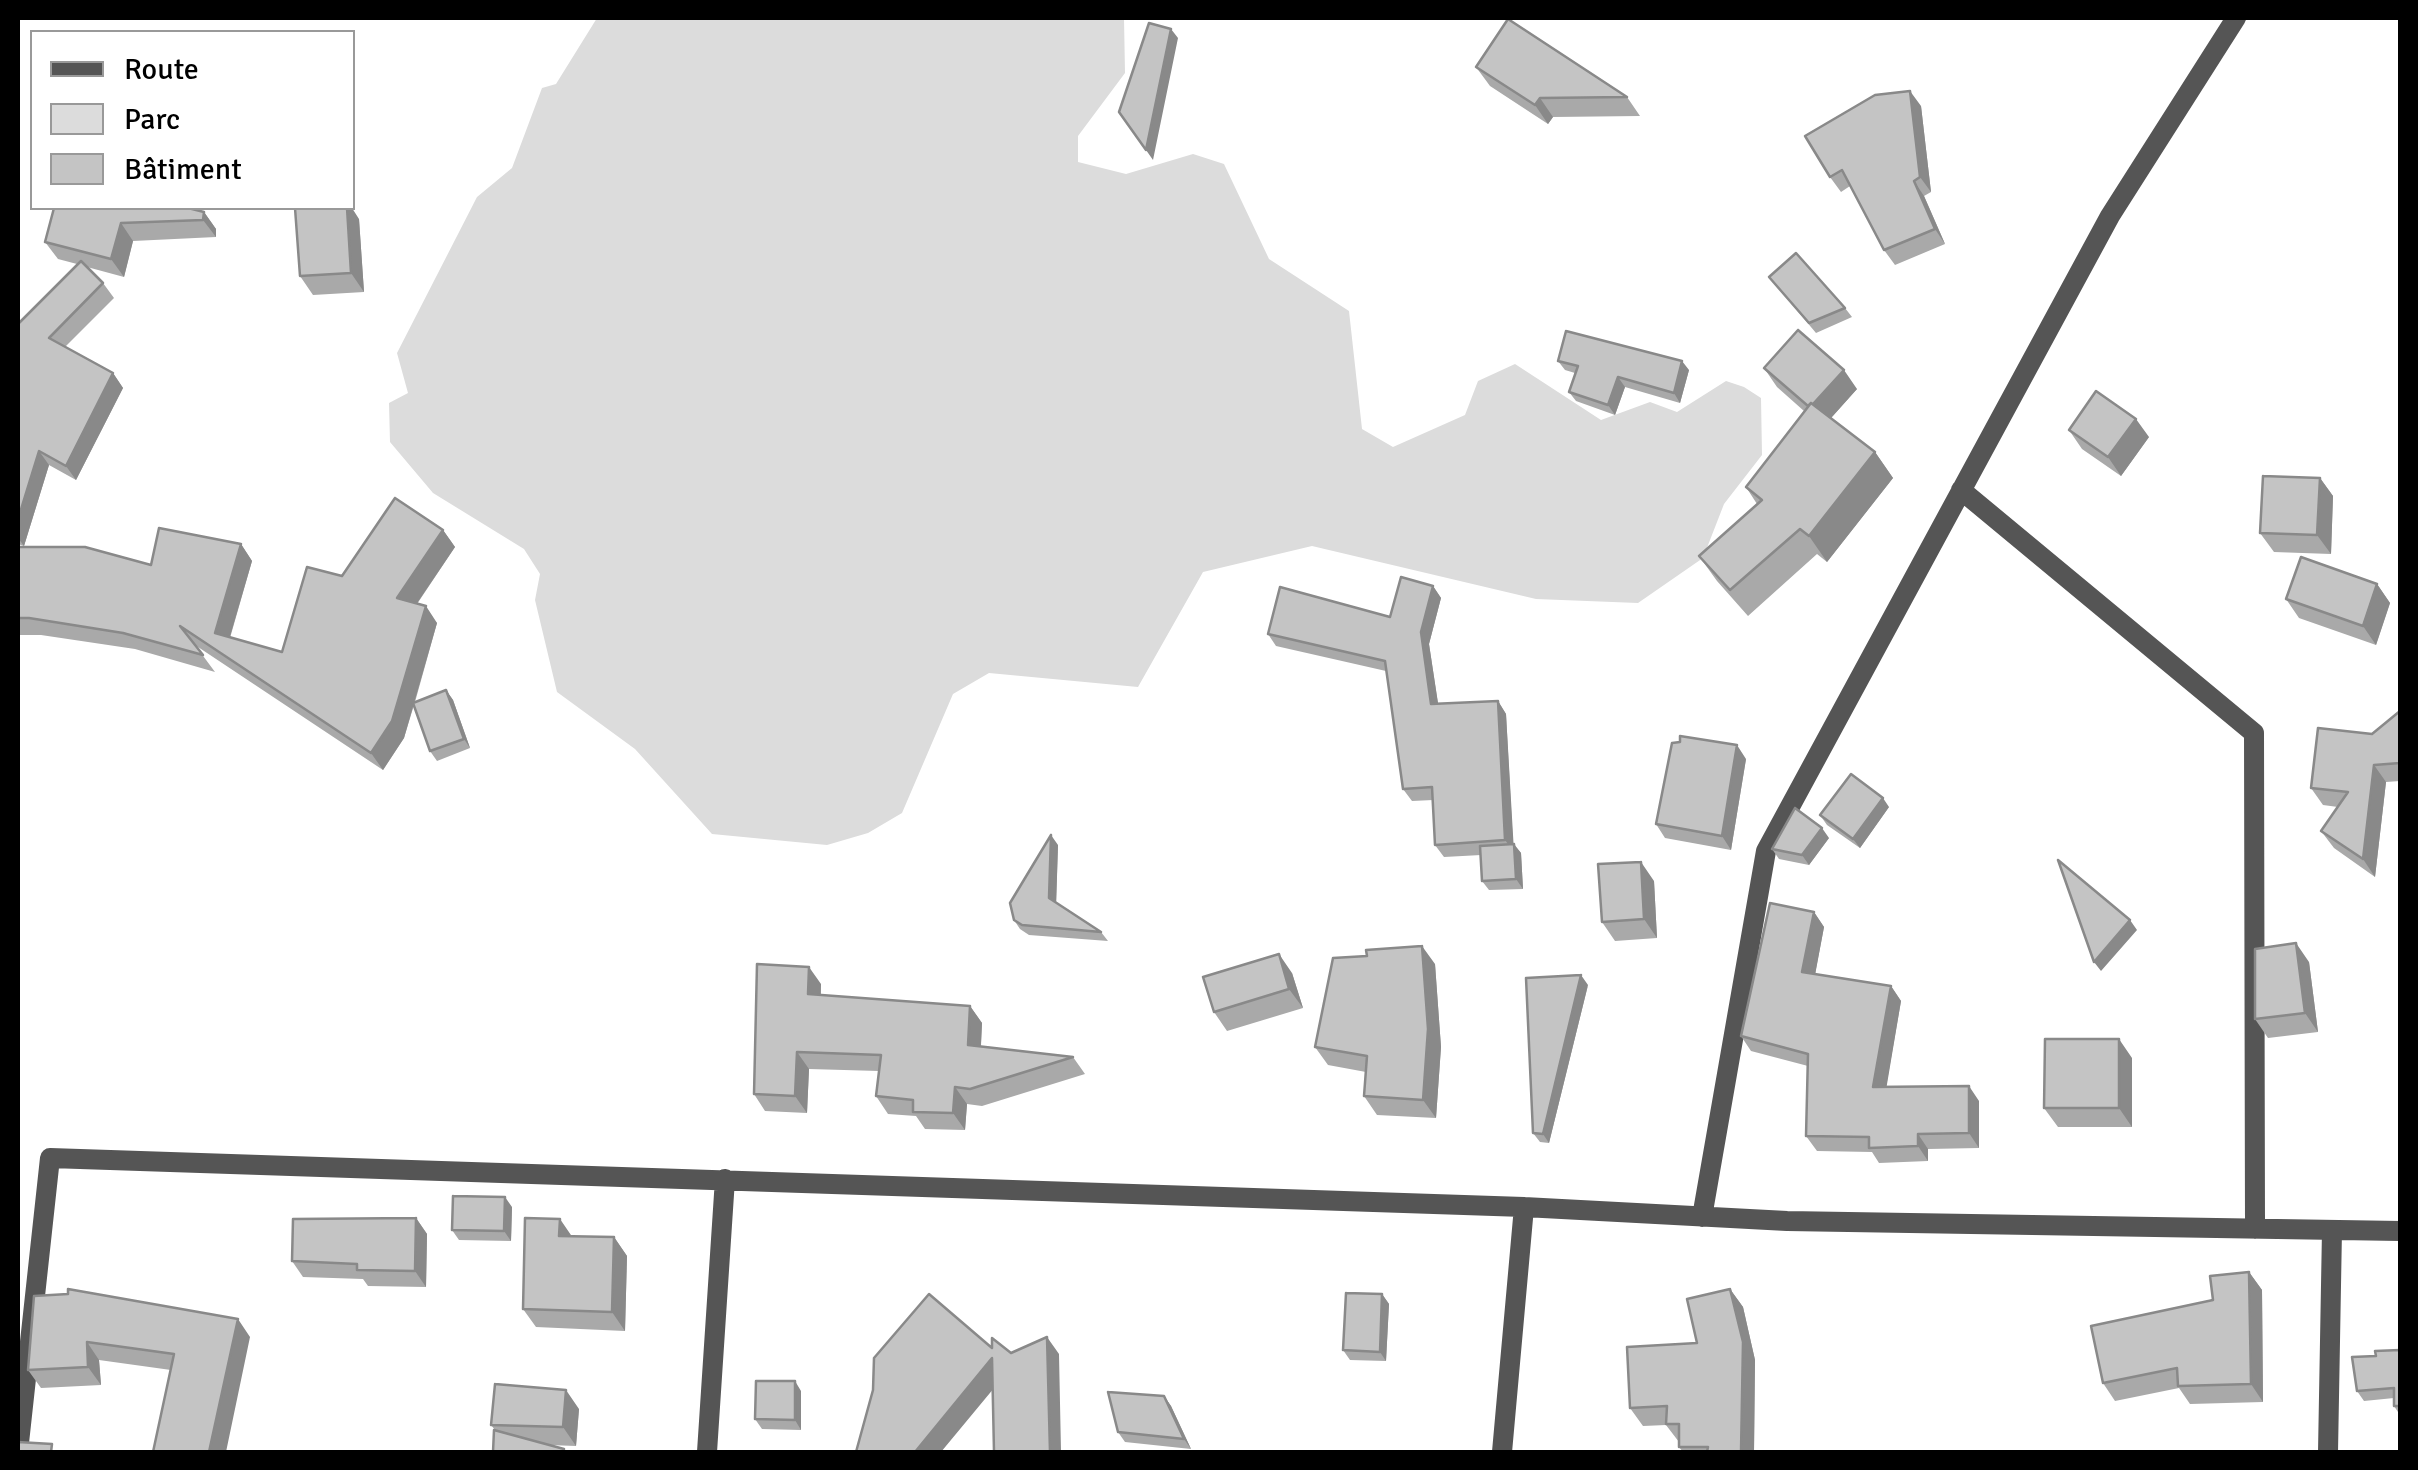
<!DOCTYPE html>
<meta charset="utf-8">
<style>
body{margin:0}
#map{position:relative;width:2418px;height:1470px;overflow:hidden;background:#fff;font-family:Signika,sans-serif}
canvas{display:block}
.frame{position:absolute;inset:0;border:20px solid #000;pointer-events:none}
.legend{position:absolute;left:30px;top:30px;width:325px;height:180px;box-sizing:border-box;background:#fff;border:2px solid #999;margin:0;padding:12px 18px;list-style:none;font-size:30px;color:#000}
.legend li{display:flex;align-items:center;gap:20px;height:50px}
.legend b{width:50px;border:2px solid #999}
</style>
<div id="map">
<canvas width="2418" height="1470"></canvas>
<div class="frame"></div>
<ul class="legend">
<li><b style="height:12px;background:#555"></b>Route</li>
<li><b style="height:28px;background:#dcdcdc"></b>Parc</li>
<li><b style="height:28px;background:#c4c4c4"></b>Bâtiment</li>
</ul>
</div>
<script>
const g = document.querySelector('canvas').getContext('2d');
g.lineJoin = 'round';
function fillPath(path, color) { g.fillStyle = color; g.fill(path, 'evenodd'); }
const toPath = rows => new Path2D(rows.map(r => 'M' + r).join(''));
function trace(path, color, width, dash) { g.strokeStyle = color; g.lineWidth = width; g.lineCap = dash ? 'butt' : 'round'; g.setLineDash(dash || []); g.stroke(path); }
const green = toPath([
 [597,18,1124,18,1125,73,1078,136,1078,162,1126,174,1193,154,1224,164,1269,259,1349,311,1362,429,1393,447,1465,415,1478,381,1515,364,1601,420,1650,402,1677,412,1726,381,1744,387,1761,398,1762,455,1724,504,1703,558,1638,603,1536,599,1312,546,1203,572,1138,687,989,673,953,694,902,813,868,833,827,845,712,834,635,749,557,692,535,600,540,574,524,549,433,493,390,442,389,403,408,393,397,353,477,197,512,168,542,88,556,84]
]);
const minor = toPath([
 [1961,490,2254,733,2255,1229],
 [1702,1217,1766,851,2110,216,2236,18],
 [18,1452,50,1158,1524,1207,1787,1221,2400,1231],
 [707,1452,725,1179],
 [1502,1452,1524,1207],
 [2328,1452,2332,1230]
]);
const wall = toPath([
 [1476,67,1627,97,1640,116,1553,117,1548,124,1490,86],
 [1921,106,1931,192,1924,196,1945,244,1895,265,1884,250,1850,186,1841,192,1830,177],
 [54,208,204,212,216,229,216,237,133,241,124,277,87,267,103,283,114,298,65,347,113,373,123,388,76,480,49,465,24,546,18,544,18,324,77,264,58,259,45,242],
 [359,219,364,292,313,295,300,276],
 [1769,277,1845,308,1852,317,1816,333],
 [1558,361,1689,370,1680,403,1625,387,1615,415,1576,401,1569,392,1575,373,1565,370],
 [1764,368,1857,389,1831,418,1875,452,1893,478,1827,562,1817,554,1748,616,1717,581,1699,556,1757,504,1746,487,1804,411,1777,387],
 [2069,430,2149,437,2121,476,2082,449],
 [2320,478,2333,496,2331,554,2274,552,2260,533],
 [443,530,455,547,417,604,437,623,415,702,446,690,453,700,470,748,437,761,430,751,414,705,404,738,383,770,195,645,215,672,135,649,41,635,18,635,18,547,151,565,241,544,252,561,230,638,282,652,342,576],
 [2377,584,2390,603,2376,645,2299,618,2286,599],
 [1433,586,1441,598,1429,644,1438,704,1498,701,1506,714,1513,844,1521,853,1523,889,1489,890,1482,881,1481,855,1444,857,1435,845,1433,800,1412,801,1403,789,1386,671,1276,646,1268,634,1390,617],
 [2400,711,2400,781,2386,782,2375,877,2334,848,2321,831,2338,807,2323,805,2311,788,2372,734],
 [1746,759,1731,850,1665,838,1656,824],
 [1889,807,1860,848,1827,825,1820,815],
 [1829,838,1809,865,1779,859,1772,849],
 [1058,845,1056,903,1101,932,1108,941,1029,935,1020,929,1014,920],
 [1654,881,1657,938,1615,941,1602,922],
 [1814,912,1824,927,1815,974,1891,986,1901,1001,1886,1087,1979,1101,1979,1148,1928,1149,1928,1161,1879,1163,1872,1152,1817,1151,1806,1136,1808,1066,1751,1051,1741,1036],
 [2309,962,2318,1032,2268,1038,2255,1019],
 [1435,964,1441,1047,1436,1118,1377,1115,1364,1096,1366,1072,1328,1065,1315,1047],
 [1292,973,1303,1008,1227,1031,1214,1012],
 [821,984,821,995,970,1006,982,1023,981,1046,1073,1057,1085,1074,982,1106,967,1104,965,1130,925,1129,916,1116,888,1114,876,1096,879,1071,809,1069,807,1113,765,1111,754,1094],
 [1588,985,1549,1143,1540,1142,1533,1133],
 [2132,1058,2132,1127,2058,1127,2044,1108],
 [512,1207,511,1241,459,1240,452,1230],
 [416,1218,427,1234,426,1287,368,1286,363,1279,303,1277,292,1261],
 [572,1236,614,1237,627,1256,625,1331,536,1327,523,1309],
 [2249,1272,2262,1290,2263,1402,2190,1404,2179,1388,2115,1401,2103,1383],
 [1730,1289,1743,1307,1755,1360,1754,1452,1683,1452,1679,1447,1679,1442,1666,1425,1643,1426,1630,1408,1697,1343],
 [1382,1294,1389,1304,1386,1361,1350,1360,1343,1350],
 [34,1296,250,1337,171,1370,99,1360,101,1385,41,1388,28,1370],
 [2400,1350,2400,1415,2394,1406,2394,1398,2364,1401,2357,1391,2376,1356],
 [801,1391,801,1430,762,1429,755,1419],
 [1164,1396,1171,1406,1191,1449,1125,1442,1118,1432],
 [579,1409,576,1446,549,1445,495,1430,491,1425]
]);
const shadedWall = toPath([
 [1171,29,1178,38,1153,160,1146,150],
 [1910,91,1921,106,1931,192,1920,177],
 [1540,98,1553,117,1548,124,1535,105],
 [1914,181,1924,196,1945,244,1935,229],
 [347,208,352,208,359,219,364,292,351,273],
 [204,212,216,229,216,237,203,220],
 [121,223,133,241,124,277,111,259],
 [1682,361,1689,370,1680,403,1674,393],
 [1844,370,1857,389,1823,427,1810,408],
 [113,373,123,388,76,480,66,466],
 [1618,377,1625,387,1615,415,1608,405],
 [2136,419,2149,437,2121,476,2108,457],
 [39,451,49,465,24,546,18,538,18,519],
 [1875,452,1893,478,1827,562,1809,536],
 [2320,478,2333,496,2331,554,2317,535],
 [443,530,455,547,409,615,397,598],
 [241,544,252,561,226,650,215,633],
 [2377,584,2390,603,2376,645,2363,626],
 [1433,586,1441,598,1429,644,1440,716,1431,704,1421,632],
 [426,606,437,623,404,738,383,770,371,753],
 [446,690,453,700,470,748,464,739],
 [1498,701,1506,714,1514,852,1505,840],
 [1737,745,1746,759,1731,850,1722,836],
 [2374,765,2386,782,2375,877,2363,859],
 [1883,798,1889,807,1860,848,1853,839],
 [1822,828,1829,838,1809,865,1802,855],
 [1051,835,1058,845,1056,908,1049,898],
 [1514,844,1521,853,1523,889,1516,879],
 [1641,862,1654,881,1657,938,1644,919],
 [1814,912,1824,927,1813,986,1802,972],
 [2130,920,2137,930,2101,971,2094,962],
 [2296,943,2309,962,2318,1032,2305,1013],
 [1422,946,1435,964,1441,1047,1436,1118,1423,1100],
 [1279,954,1292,973,1303,1008,1289,989],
 [809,967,821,984,820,1011,808,994],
 [1581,975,1588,985,1549,1143,1543,1134],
 [1891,986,1901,1001,1884,1102,1873,1087],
 [970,1006,982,1023,980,1062,968,1045],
 [2119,1039,2132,1058,2132,1127,2119,1108],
 [797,1052,809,1069,807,1113,795,1096],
 [1969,1086,1979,1101,1979,1148,1969,1133],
 [955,1087,967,1104,965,1130,953,1113],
 [1918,1134,1928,1149,1928,1161,1918,1146],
 [505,1197,512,1207,511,1241,504,1231],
 [416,1218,427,1234,426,1287,415,1271],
 [560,1219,573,1238,559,1236],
 [614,1237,627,1256,625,1331,612,1312],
 [2249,1272,2262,1290,2263,1402,2251,1384],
 [1730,1289,1743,1307,1755,1360,1754,1452,1741,1452],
 [1382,1294,1389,1304,1386,1361,1380,1352],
 [238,1319,250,1337,226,1452,209,1452],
 [1047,1337,1059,1354,1061,1452,1050,1452],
 [87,1342,99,1360,101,1385,88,1367],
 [992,1358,1004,1376,941,1452,915,1452],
 [795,1381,801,1391,801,1430,795,1420],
 [566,1390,579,1409,576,1446,563,1427],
 [1164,1396,1171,1406,1191,1449,1184,1439]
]);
const building = toPath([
 [1508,19,1627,97,1540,98,1535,105,1476,67,1508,19],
 [1149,23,1171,29,1146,150,1119,112,1149,23],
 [1910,91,1920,177,1914,181,1935,229,1884,250,1842,170,1830,177,1805,136,1875,95,1910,91],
 [54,208,188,208,204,212,203,220,121,223,111,259,45,242,54,208],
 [295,208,347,208,351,273,300,276,295,208],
 [1796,253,1845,308,1809,323,1769,277,1796,253],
 [81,261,103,283,49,338,113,373,66,466,39,451,18,519,18,324,81,261],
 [1798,330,1844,370,1813,404,1811,403,1808,406,1764,368,1798,330],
 [1566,331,1682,361,1674,393,1618,377,1608,405,1569,392,1578,366,1558,361,1566,331],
 [2096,391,2136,419,2108,457,2069,430,2096,391],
 [1811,403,1875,452,1809,536,1800,529,1730,590,1699,556,1762,500,1746,487,1811,403],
 [2263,476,2320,478,2317,535,2260,533,2263,476],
 [395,498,443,530,397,598,426,606,392,721,371,753,180,626,203,655,123,633,29,618,18,618,18,547,85,547,151,565,159,528,241,544,215,633,282,652,307,567,342,576,395,498],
 [2301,557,2377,584,2363,626,2286,599,2301,557],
 [1401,577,1433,586,1421,632,1431,704,1498,701,1505,840,1435,845,1432,787,1403,789,1385,661,1268,634,1280,587,1390,617,1401,577],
 [446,690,464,739,430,751,413,703,446,690],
 [2400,711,2400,763,2374,765,2363,859,2321,831,2348,792,2311,788,2318,728,2372,734,2400,711],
 [1680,736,1737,745,1722,836,1656,824,1672,743,1680,742,1680,736],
 [1851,774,1883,798,1853,839,1820,815,1851,774],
 [1795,808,1822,828,1802,855,1772,849,1795,808],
 [1051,835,1049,898,1101,932,1022,925,1014,920,1010,903,1051,835],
 [1514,844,1516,879,1482,881,1480,846,1514,844],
 [2058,860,2130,920,2094,962,2058,860],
 [1641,862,1644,919,1602,922,1598,864,1641,862],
 [1770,903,1814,912,1802,972,1891,986,1873,1087,1969,1086,1969,1133,1918,1134,1918,1146,1869,1148,1869,1137,1806,1136,1808,1054,1741,1036,1770,903],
 [2296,943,2305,1013,2255,1019,2255,949,2296,943],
 [1422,946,1428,1029,1423,1100,1364,1096,1367,1056,1315,1047,1333,958,1367,956,1366,950,1422,946],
 [1279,954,1289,989,1214,1012,1203,977,1279,954],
 [757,964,809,967,808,994,970,1006,968,1045,1073,1057,970,1089,955,1087,953,1113,913,1112,913,1100,876,1096,881,1055,797,1052,795,1096,754,1094,757,964],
 [1581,975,1543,1134,1533,1133,1526,978,1581,975],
 [2045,1039,2119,1039,2119,1108,2044,1108,2045,1039],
 [453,1196,505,1197,504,1231,452,1230,453,1196],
 [416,1218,415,1271,357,1270,357,1264,292,1261,293,1219,416,1218],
 [525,1218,560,1219,559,1236,614,1237,612,1312,523,1309,525,1218],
 [2249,1272,2251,1384,2178,1386,2177,1368,2103,1383,2091,1326,2213,1300,2210,1276,2249,1272],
 [68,1289,238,1319,209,1452,153,1452,174,1354,87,1342,88,1367,28,1370,34,1296,68,1294,68,1289],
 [1730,1289,1743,1342,1741,1452,1707,1452,1708,1447,1679,1447,1679,1424,1666,1424,1667,1406,1630,1408,1627,1347,1697,1343,1687,1299,1730,1289],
 [1346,1293,1382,1294,1380,1352,1343,1350,1346,1293],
 [929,1294,992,1348,992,1338,1011,1353,1047,1337,1050,1452,994,1452,992,1358,915,1452,856,1452,873,1390,874,1358,929,1294],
 [2400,1350,2400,1406,2394,1406,2394,1388,2357,1391,2352,1357,2376,1356,2375,1351,2400,1350],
 [756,1381,795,1381,795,1420,755,1419,756,1381],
 [495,1384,566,1390,563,1427,491,1425,495,1384],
 [1108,1392,1164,1396,1184,1439,1118,1432,1108,1392],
 [494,1430,564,1449,563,1452,493,1452,494,1430],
 [18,1442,52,1444,51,1452,18,1452,18,1442]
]);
fillPath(green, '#dcdcdc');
trace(minor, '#555', 20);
fillPath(wall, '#a9a9a9');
fillPath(shadedWall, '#898989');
fillPath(building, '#c4c4c4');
trace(building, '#898989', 2.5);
</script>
